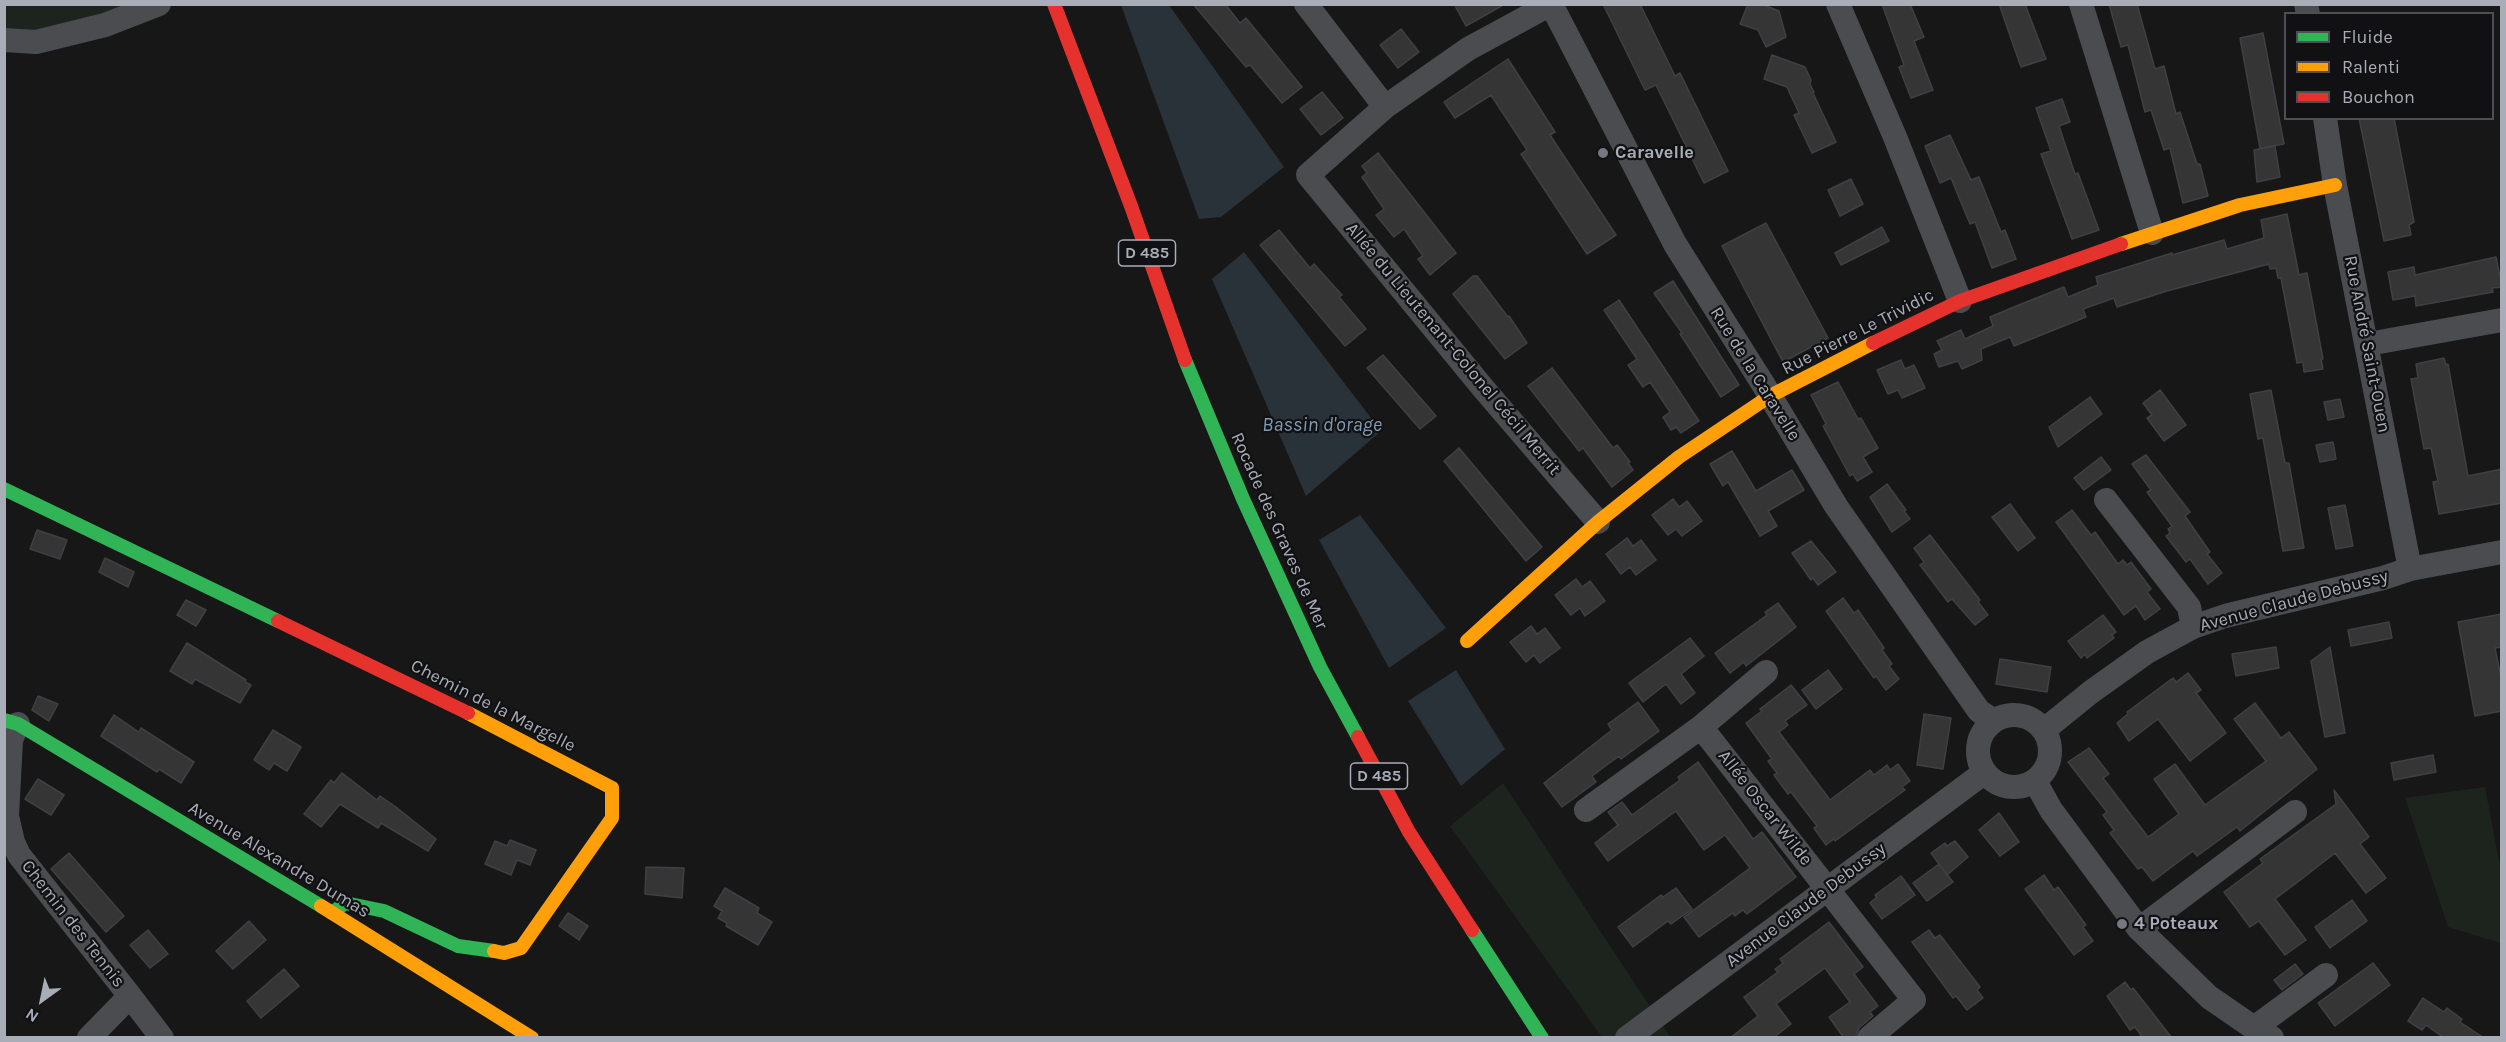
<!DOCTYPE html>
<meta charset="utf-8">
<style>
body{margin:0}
#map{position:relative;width:2506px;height:1042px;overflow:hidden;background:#171717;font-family:Karla,sans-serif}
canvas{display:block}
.frame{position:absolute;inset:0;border:6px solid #a8adb8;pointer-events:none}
.legend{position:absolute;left:2284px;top:12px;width:210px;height:108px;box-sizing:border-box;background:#111113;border:2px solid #4d4f55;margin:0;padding:8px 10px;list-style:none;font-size:18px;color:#a8adb8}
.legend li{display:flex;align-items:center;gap:12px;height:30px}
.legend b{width:30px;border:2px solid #4d4f55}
.north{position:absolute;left:12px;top:970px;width:60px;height:60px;-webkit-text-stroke:4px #111113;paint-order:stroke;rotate:213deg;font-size:16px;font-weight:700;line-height:24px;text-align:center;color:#a8adb8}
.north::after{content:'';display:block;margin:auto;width:21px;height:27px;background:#a8adb8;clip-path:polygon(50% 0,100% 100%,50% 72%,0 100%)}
</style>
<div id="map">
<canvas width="2506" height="1042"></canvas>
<div class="frame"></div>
<ul class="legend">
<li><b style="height:8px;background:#30b455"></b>Fluide</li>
<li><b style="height:8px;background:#ff9f0a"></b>Ralenti</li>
<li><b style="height:8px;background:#e5322d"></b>Bouchon</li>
</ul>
<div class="north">N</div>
</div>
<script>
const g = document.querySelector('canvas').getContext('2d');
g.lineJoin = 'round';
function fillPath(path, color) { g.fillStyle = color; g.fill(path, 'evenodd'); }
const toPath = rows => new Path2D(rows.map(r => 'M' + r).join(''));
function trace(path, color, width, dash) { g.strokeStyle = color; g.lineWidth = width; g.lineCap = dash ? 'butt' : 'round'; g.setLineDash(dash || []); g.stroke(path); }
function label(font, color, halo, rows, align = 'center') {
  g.font = font + ' Karla,sans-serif'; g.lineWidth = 4.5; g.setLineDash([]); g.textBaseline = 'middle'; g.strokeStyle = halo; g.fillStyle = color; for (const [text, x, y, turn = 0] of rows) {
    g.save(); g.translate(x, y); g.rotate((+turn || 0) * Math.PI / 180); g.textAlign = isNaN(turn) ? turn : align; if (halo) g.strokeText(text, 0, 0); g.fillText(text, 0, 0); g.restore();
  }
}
const green = toPath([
 [4,5,150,5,5,50],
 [1503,783,1670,1037,1602,1037,1450,826],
 [2485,787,2501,871,2501,943,2448,927,2405,798]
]);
const water = toPath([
 [1121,5,1169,5,1284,167,1221,217,1199,219],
 [1244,252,1381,431,1306,496,1212,279],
 [1360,515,1446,628,1389,668,1319,540],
 [1456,670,1505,749,1461,786,1408,701]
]);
const building = toPath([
 [1193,4,1225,4,1240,23,1246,18,1302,87,1282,103,1250,65,1246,67,1193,4],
 [1454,4,1505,4,1466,26,1454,4],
 [1603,4,1640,4,1675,76,1680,73,1728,171,1704,183,1656,85,1645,90,1603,4],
 [1748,4,1761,4,1779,11,1786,37,1766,47,1758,30,1740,24,1748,4],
 [1882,4,1910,4,1924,37,1914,41,1933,90,1911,98,1899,67,1904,65,1882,4],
 [1999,4,2025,4,2046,59,2021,67,1999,4],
 [2109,4,2137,4,2155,69,2164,66,2176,114,2180,112,2197,164,2200,164,2208,196,2183,203,2170,148,2164,150,2151,110,2145,112,2128,45,2121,47,2109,4],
 [1401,29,1419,52,1398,68,1380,45,1401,29],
 [2263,33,2284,144,2260,148,2240,38,2263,33],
 [1772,55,1805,67,1811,80,1810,84,1814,92,1813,93,1836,142,1812,153,1794,115,1799,113,1787,87,1764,79,1772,55],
 [1508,59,1555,132,1550,135,1616,235,1587,254,1521,154,1527,150,1491,95,1455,118,1444,102,1508,59],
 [1322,92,1343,118,1321,135,1300,109,1322,92],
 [2062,99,2070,122,2059,126,2075,174,2078,173,2099,230,2072,239,2041,154,2051,151,2036,108,2062,99],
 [2359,118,2394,118,2414,222,2409,225,2411,235,2384,241,2359,118],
 [1950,135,1971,180,1979,177,2001,232,2005,230,2016,259,1992,268,1975,222,1970,224,1951,178,1940,183,1925,146,1950,135],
 [2275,146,2280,177,2257,182,2254,150,2275,146],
 [1378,153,1456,253,1430,275,1418,259,1423,256,1404,229,1394,237,1376,215,1384,209,1362,177,1367,173,1362,166,1378,153],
 [1851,179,1863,204,1840,216,1828,190,1851,179],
 [2287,214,2299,275,2307,273,2323,359,2321,359,2323,369,2304,372,2303,362,2297,363,2281,278,2278,278,2276,268,2270,269,2269,264,2167,291,2117,307,2114,298,2083,309,2086,317,2014,346,2010,337,1981,349,1982,360,1962,369,1958,361,1939,367,1934,354,1942,350,1937,341,1961,330,1965,339,1993,326,1990,317,2014,307,2064,287,2068,297,2098,285,2096,277,2172,253,2172,255,2224,240,2227,249,2264,238,2261,220,2287,214],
 [1766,223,1828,338,1783,362,1722,246,1766,223],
 [1882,227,1889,241,1841,265,1835,253,1882,227],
 [1279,230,1310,268,1314,264,1342,295,1339,297,1366,329,1345,346,1260,245,1279,230],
 [2496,257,2502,287,2492,288,2493,292,2416,306,2415,296,2393,300,2388,272,2414,267,2415,275,2496,257],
 [1473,276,1477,276,1508,317,1509,316,1527,343,1505,359,1453,294,1473,276],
 [1673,281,1739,385,1721,397,1680,334,1682,333,1654,293,1673,281],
 [1619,300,1699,421,1681,433,1676,427,1671,430,1663,417,1670,412,1650,382,1643,387,1628,365,1637,359,1604,310,1619,300],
 [1383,355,1436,416,1420,429,1367,368,1383,355],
 [2444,358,2446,365,2448,364,2468,476,2502,469,2502,503,2439,514,2433,482,2438,481,2431,448,2424,449,2411,379,2418,378,2416,364,2444,358],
 [1901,360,1905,369,1914,365,1925,388,1902,398,1898,390,1888,394,1877,370,1901,360],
 [1552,368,1613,448,1617,445,1630,462,1628,463,1633,470,1612,487,1583,448,1579,451,1528,386,1552,368],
 [1838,382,1858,419,1861,418,1878,448,1863,457,1872,472,1857,481,1853,474,1850,476,1823,426,1826,424,1811,395,1838,382],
 [2160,390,2186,425,2164,441,2147,418,2152,415,2143,403,2160,390],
 [2271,390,2285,463,2289,463,2304,548,2283,551,2263,438,2258,439,2250,394,2271,390],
 [2090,397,2102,414,2058,447,2049,427,2090,397],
 [2340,399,2344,417,2328,420,2324,402,2340,399],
 [2333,442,2336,459,2320,462,2316,445,2333,442],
 [1459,448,1542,547,1526,561,1444,461,1459,448],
 [1732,451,1756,491,1792,470,1804,490,1768,511,1777,526,1760,536,1728,482,1723,486,1710,464,1732,451],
 [2146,455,2190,512,2185,516,2210,552,2207,554,2222,573,2208,584,2190,559,2186,562,2166,536,2170,533,2168,529,2172,526,2147,492,2151,490,2132,464,2146,455],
 [2101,457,2111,470,2084,490,2074,478,2101,457],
 [1887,484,1906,510,1904,511,1910,519,1892,532,1870,497,1887,484],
 [1673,499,1679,507,1687,501,1702,521,1682,536,1676,529,1668,535,1652,515,1673,499],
 [2010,504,2035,538,2018,551,1992,517,2010,504],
 [2345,505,2353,546,2336,549,2328,508,2345,505],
 [2072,510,2091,535,2095,532,2118,564,2123,560,2127,565,2131,562,2151,589,2147,592,2160,609,2145,620,2136,606,2124,615,2056,522,2072,510],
 [37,530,67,540,60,559,30,549,37,530],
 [1930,535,1980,600,1978,602,1988,615,1975,625,1952,599,1948,602,1920,565,1924,562,1914,548,1930,535],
 [1627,538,1633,546,1641,540,1656,560,1636,575,1630,567,1621,574,1606,554,1627,538],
 [1811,541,1836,572,1818,585,1813,578,1811,580,1792,553,1811,541],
 [105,558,134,572,128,587,99,572,105,558],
 [1576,579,1582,587,1590,581,1605,601,1585,616,1580,608,1571,615,1555,595,1576,579],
 [1843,598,1854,613,1858,610,1884,648,1882,650,1892,664,1889,666,1899,679,1886,690,1876,676,1874,678,1826,611,1843,598],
 [186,600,206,610,196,626,177,615,186,600],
 [1778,603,1796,627,1746,666,1744,662,1730,673,1715,653,1767,615,1765,612,1778,603],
 [2502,614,2502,647,2495,648,2502,682,2502,711,2475,716,2458,622,2502,614],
 [2103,615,2116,632,2112,635,2114,638,2087,658,2085,654,2081,658,2068,641,2103,615],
 [2389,622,2392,638,2351,646,2348,630,2389,622],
 [1531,626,1537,634,1545,628,1560,648,1540,663,1534,655,1526,662,1510,642,1531,626],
 [1690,638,1704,656,1681,674,1695,693,1681,704,1666,684,1643,702,1629,683,1690,638],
 [187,643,246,680,245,682,251,685,240,703,195,679,192,684,170,671,187,643],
 [2276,647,2279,668,2236,676,2232,654,2276,647],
 [2330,647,2345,733,2325,737,2311,661,2330,647],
 [2000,659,2051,667,2047,692,1996,684,2000,659],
 [1828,670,1842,689,1816,709,1802,690,1828,670],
 [2188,673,2201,690,2196,693,2226,733,2190,761,2158,719,2129,741,2117,723,2128,714,2127,712,2173,678,2176,682,2188,673],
 [1791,685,1807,705,1785,721,1788,725,1779,732,1830,800,1870,770,1874,775,1887,765,1890,770,1898,764,1910,781,1902,787,1905,790,1835,841,1834,839,1826,845,1814,828,1817,826,1791,792,1788,794,1774,775,1777,773,1768,761,1772,759,1746,723,1762,711,1760,709,1791,685],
 [38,696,58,704,49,721,32,710,38,696],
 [1638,702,1659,731,1621,759,1619,756,1592,776,1596,782,1562,807,1544,783,1612,730,1608,724,1638,702],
 [2255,703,2281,738,2289,732,2317,769,2240,831,2237,827,2197,856,2193,851,2153,881,2142,867,2138,869,2110,833,2114,830,2103,815,2107,812,2068,762,2089,748,2109,774,2103,778,2148,837,2179,814,2154,779,2175,764,2205,805,2266,761,2234,719,2255,703],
 [1924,714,1951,718,1943,769,1917,765,1924,714],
 [114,715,139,732,141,728,194,762,181,783,159,769,157,772,101,736,114,715],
 [273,730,301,747,287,771,274,763,269,770,254,760,273,730],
 [2433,755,2436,772,2394,780,2391,763,2433,755],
 [1698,762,1753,839,1762,832,1796,877,1747,914,1743,910,1735,916,1733,913,1699,937,1684,917,1750,868,1725,835,1704,850,1676,811,1608,861,1595,843,1618,825,1608,812,1622,802,1632,815,1680,780,1678,777,1698,762],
 [342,773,377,800,380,796,396,807,436,839,428,851,381,823,378,828,340,804,321,827,304,814,331,780,334,783,342,773],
 [38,779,64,795,51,815,25,799,38,779],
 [2334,790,2369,837,2360,844,2386,878,2366,893,2335,853,2299,881,2275,899,2306,940,2285,955,2259,921,2250,927,2224,892,2263,863,2260,859,2336,804,2334,790],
 [1999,813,2019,842,2000,856,1979,830,1999,813],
 [510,840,536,850,530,865,517,860,511,875,485,864,495,841,507,846,510,840],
 [1955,841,1968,857,1947,875,1931,853,1945,843,1947,846,1955,841],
 [69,853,124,916,106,932,51,869,69,853],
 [1939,864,1953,882,1927,901,1913,883,1939,864],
 [646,867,684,868,682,898,645,894,646,867],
 [2044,875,2054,890,2058,887,2086,925,2083,927,2093,941,2074,955,2025,889,2044,875],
 [1901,876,1915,895,1882,919,1870,903,1877,897,1875,895,1901,876],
 [725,888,759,908,757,913,772,922,758,945,726,926,727,923,718,918,722,911,714,906,725,888],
 [1676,888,1692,909,1671,924,1668,921,1633,947,1618,927,1661,895,1663,897,1676,888],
 [2352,900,2367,921,2330,948,2315,927,2352,900],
 [568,913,588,926,579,940,559,926,568,913],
 [249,921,266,940,233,969,216,951,249,921],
 [1829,922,1863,967,1854,974,1878,1006,1870,1012,1873,1016,1859,1028,1855,1038,1844,1038,1829,1017,1850,1002,1825,968,1776,1004,1791,1024,1773,1038,1730,1038,1758,1016,1744,997,1778,972,1775,969,1783,963,1780,959,1829,922],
 [148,930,168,954,150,968,130,945,148,930],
 [1929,930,1935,938,1940,935,1980,987,1977,990,1983,998,1967,1010,1956,996,1953,998,1912,942,1929,930],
 [2373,963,2390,985,2335,1026,2318,1003,2373,963],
 [2295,964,2303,974,2282,990,2274,980,2295,964],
 [284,969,299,986,261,1018,247,1001,284,969],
 [2125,982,2131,990,2133,988,2172,1038,2143,1038,2135,1027,2130,1030,2107,996,2125,982],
 [2423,998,2444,1012,2447,1008,2462,1019,2460,1022,2484,1038,2444,1038,2426,1025,2422,1030,2408,1021,2423,998]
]);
const street = toPath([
 [1306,4,1385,107],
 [1551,4,1675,244,1763,384,1836,506,1979,711,1993,720],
 [1551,4,1468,49,1385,107,1308,175,1483,388,1598,522],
 [1838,4,1895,137,1960,301],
 [2081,4,2152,233],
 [2306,4,2308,14],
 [4,40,36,42,105,25,159,4],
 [2325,118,2335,185,2410,569],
 [2368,344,2502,320],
 [2106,500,2189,607,2193,627],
 '1978 751a36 36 0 1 1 72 0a36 36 0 1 1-72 0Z',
 [18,724,11,740,7,816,13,842,19,855,130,996,89,1038],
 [1701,727,1766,672],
 [2044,730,2091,692,2147,652,2193,627,2225,616,2383,578,2410,569,2502,552],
 [2035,781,2051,810,2139,929,2209,997,2254,1028,2272,1038],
 [1586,810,1701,727,1914,1000,1869,1038],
 [2139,929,2295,812],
 [130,996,162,1038],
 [2254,1028,2326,975],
 [1627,1038,1985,772]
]);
const fast = toPath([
 [1185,360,1243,499,1320,667,1358,737],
 [4,489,278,621],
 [4,720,18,724,321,906],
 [332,913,345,903,384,911,458,946,494,951],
 [1472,930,1542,1038]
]);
const slow = toPath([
 [2121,244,2240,205,2335,185],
 [1467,641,1598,522,1679,457,1770,396,1873,343],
 [468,713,612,788,612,818,521,948,504,953,494,951],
 [321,906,532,1038]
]);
const jam = toPath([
 [1054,4,1131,206,1185,360],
 [1873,343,1960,301,2121,244],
 [278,621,468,713],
 [1358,737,1409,832,1472,930]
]);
const markers = [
 [1603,153,6,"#757880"],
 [2122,924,6,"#757880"]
];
const shields = [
 [1147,253,57],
 [1379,776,57]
];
const shieldNames = [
 ["D 485",1147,253],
 ["D 485",1379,776]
];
const poiNames = [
 ["Caravelle",1615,153],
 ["4 Poteaux",2134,924]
];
const streetNames = [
 ["Rue Pierre Le Trividic",1858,332,-27],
 ["Rue André Saint-Ouen",2367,344,79],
 ["Allée du Lieutenant-Colonel Cécil Merrit",1453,349,50],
 ["Rue de la Caravelle",1755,374,58],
 ["Rocade des Graves de Mer",1279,531,66],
 ["Avenue Claude Debussy",2294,601,-15],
 ["Chemin de la Margelle",493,706,27],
 ["Allée Oscar Wilde",1765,808,52],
 ["Avenue Alexandre Dumas",279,860,31],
 ["Avenue Claude Debussy",1806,905,-37],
 ["Chemin des Tennis",73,924,52]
];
const waterNames = [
 ["Bassin d'orage",1322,425]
];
fillPath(green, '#1d241e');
fillPath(water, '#2a3239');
fillPath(building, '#353536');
trace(building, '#3f4043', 1.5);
trace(street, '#4b4c50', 24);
trace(fast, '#30b455', 14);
trace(slow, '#ff9f0a', 14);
trace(jam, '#e5322d', 14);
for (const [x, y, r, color] of markers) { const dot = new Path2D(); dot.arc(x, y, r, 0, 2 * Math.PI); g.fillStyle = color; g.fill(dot); trace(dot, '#111113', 2); }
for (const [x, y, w] of shields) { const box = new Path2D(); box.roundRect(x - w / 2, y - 13, w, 26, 4.5); g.fillStyle = '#111113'; g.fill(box); trace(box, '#a8adb8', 1.5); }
label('bold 16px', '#a8adb8', null, shieldNames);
label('bold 18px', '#a8adb8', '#111113', poiNames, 'left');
label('18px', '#a8adb8', '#111113', streetNames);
label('italic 20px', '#7f9bb3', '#111113', waterNames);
</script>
